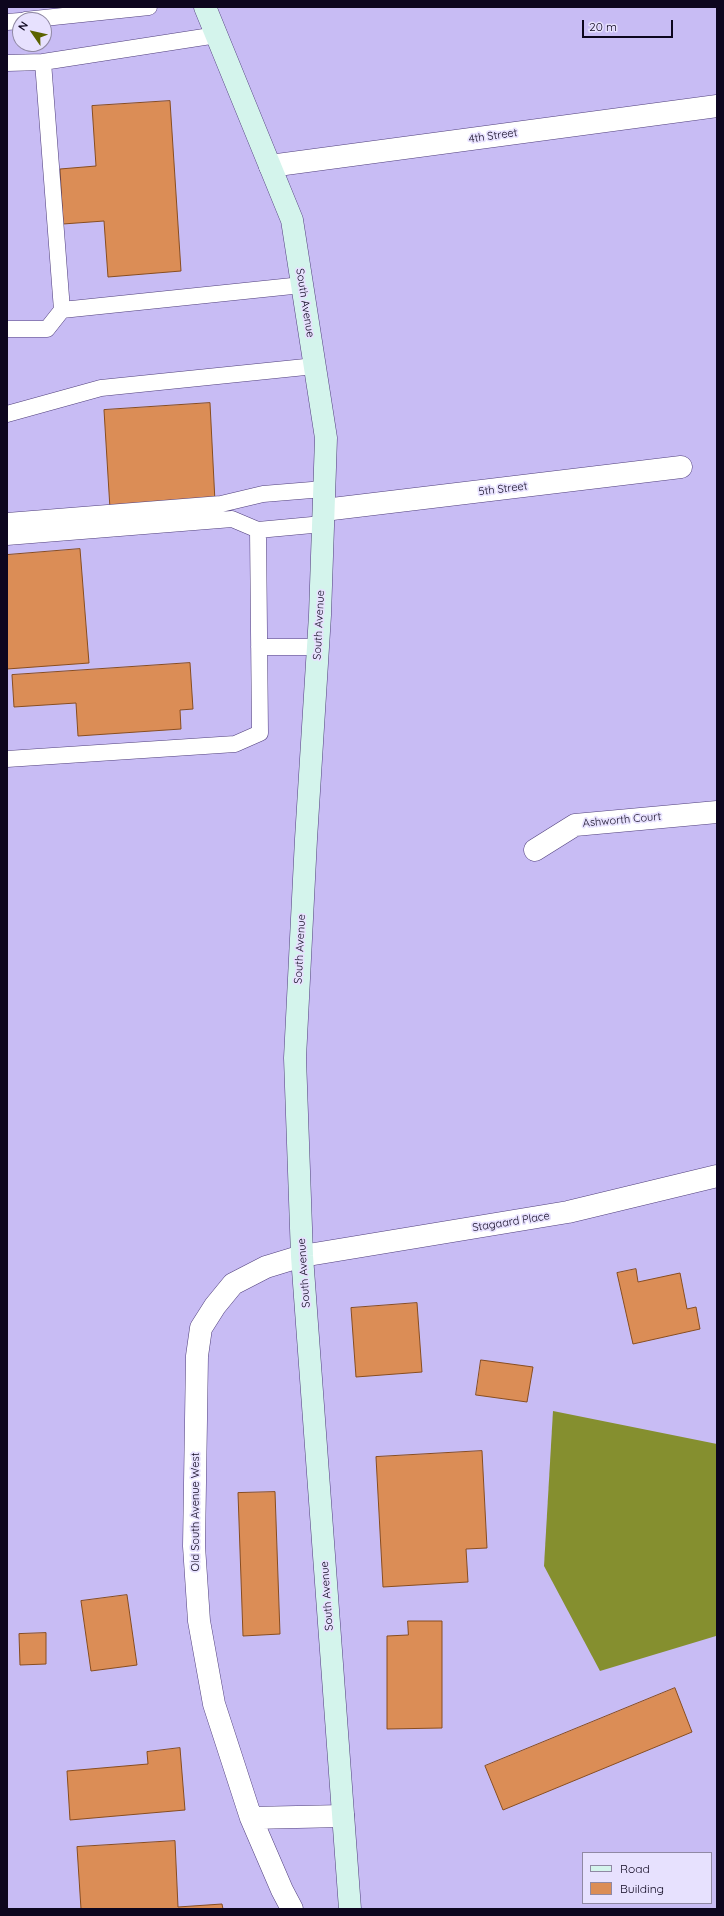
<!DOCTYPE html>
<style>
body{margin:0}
#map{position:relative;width:724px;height:1916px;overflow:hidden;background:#c8bcf4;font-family:Quicksand,sans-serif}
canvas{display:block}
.frame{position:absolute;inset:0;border:8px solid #0d061e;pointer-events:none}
.legend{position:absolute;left:582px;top:1852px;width:130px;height:52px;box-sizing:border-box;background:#e7e1fe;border:1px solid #9089a4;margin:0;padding:5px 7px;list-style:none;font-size:12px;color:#0d061e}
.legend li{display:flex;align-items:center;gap:8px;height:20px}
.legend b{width:20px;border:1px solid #9089a4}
.north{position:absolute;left:12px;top:12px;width:40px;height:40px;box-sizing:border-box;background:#e7e1fe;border:1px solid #9089a4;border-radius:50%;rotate:304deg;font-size:11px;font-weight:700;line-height:16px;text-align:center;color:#0d061e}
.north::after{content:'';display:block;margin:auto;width:14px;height:18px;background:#5b6300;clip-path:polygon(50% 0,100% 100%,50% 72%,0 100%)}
.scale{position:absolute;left:582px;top:20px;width:91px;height:18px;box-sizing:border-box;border:2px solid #0d061e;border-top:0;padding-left:5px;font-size:12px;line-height:14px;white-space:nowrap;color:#0d061e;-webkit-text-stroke:3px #e7e1fe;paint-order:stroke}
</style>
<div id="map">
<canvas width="724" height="1916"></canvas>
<div class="frame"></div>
<ul class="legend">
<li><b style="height:5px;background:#d4f4ec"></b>Road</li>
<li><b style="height:11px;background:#db8d56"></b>Building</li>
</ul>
<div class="north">N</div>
<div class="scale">20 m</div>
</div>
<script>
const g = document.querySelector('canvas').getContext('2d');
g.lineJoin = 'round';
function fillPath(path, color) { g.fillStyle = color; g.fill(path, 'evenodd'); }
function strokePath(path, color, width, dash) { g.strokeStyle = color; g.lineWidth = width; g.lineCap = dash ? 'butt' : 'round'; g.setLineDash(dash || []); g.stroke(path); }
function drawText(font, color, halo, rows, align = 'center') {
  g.font = font + ' Quicksand,sans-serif'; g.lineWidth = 3.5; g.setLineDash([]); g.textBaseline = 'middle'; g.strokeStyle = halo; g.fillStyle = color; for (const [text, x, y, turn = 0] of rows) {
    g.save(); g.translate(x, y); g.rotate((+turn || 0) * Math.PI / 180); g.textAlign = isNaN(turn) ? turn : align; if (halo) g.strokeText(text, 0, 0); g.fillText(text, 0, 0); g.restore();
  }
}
fillPath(new Path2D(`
 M553,1411L717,1444L716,1636L600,1671L544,1566Z`), '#858f2f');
const building = new Path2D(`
 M170,101L181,271L108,277L104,221L63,224L60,169L96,166L92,106Z
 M210,403L215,502L110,509L104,410Z
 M80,549L89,663L7,669V555Z
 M190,663L193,709L180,710L181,729L78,736L76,703L14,707L12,675Z
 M636,1269L638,1282L680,1273L687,1309L696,1307L700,1329L633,1344L617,1273Z
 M417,1303L422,1372L356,1377L351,1308Z
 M481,1360L533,1367L527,1402L476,1395Z
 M482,1451L487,1548L466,1549L468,1582L383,1587L376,1457Z
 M275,1492L280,1634L243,1636L238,1493Z
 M127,1595L137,1665L91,1671L81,1601Z
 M408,1621H442V1728L387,1729V1636L408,1635Z
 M46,1633V1664L20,1665L19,1634Z
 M675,1688L692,1732L503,1810L485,1766Z
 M180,1748L185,1810L70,1820L67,1771L148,1764L147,1752Z
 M175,1841L178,1907L222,1904L223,1909H81L77,1847Z`);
fillPath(building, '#db8d56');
strokePath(building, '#884d1f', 1);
const lane = new Path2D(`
 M25,20L149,7
 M7,22L20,21
 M217,35L43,62L62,310L302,285
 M7,63L43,62
 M7,329H47L62,310
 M7,414L101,388L315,366
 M7,521L221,504L263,494L324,489
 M7,537L232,519L258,530
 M259,647H318
 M7,759L235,744L260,733L258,530L323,524`);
const street = new Path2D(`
 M270,166L717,106
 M324,510L681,467
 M535,850L575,825L717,812
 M251,1818L343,1816
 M292,1909L282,1890L251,1818L214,1704L199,1621L194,1546L197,1356L201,1328L215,1306L233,1284L266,1267L302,1256L568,1212L717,1176`);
const secondary = new Path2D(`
 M205,7L292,220L326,438L320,615L306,839L295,1058L302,1256L350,1909`);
strokePath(lane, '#503f7c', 17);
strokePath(street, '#503f7c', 23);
strokePath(secondary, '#503f7c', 23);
strokePath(lane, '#fff', 16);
strokePath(street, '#fff', 22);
strokePath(secondary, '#d4f4ec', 22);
drawText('11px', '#0d061e', '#e7e1fe', [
 ["4th Street",493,136,-8],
 ["South Avenue",305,303,81],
 ["5th Street",503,489,-7],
 ["South Avenue",319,625,-87],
 ["Ashworth Court",622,820,-5],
 ["South Avenue",300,949,-87],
 ["Stagaard Place",511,1222,-9],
 ["South Avenue",304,1273,-94],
 ["Old South Avenue West",196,1512,-90],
 ["South Avenue",327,1596,-94]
]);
</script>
